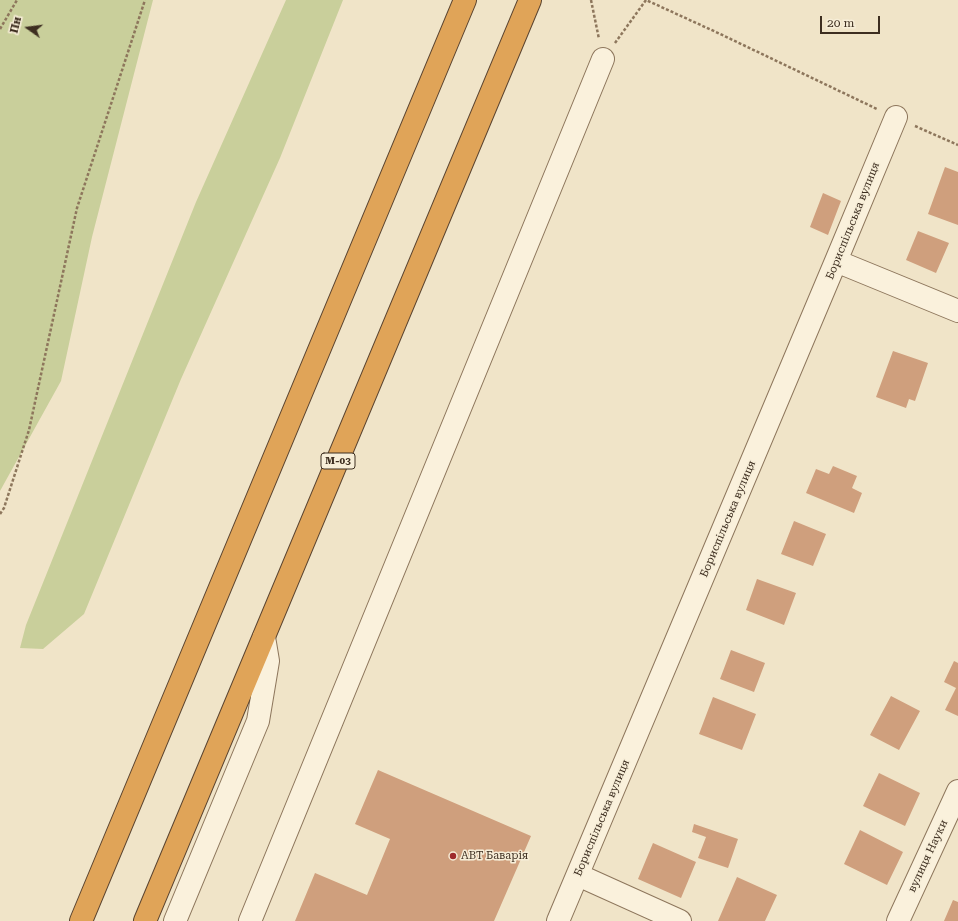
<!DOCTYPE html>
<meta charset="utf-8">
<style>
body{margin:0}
#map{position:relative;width:958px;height:921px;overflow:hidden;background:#f0e4c8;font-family:"Roboto Serif",serif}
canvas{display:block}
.north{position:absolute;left:8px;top:8px;width:40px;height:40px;-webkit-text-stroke:3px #f7eed8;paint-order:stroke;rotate:284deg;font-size:11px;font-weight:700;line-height:16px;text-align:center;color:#3d2e20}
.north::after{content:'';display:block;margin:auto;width:14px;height:18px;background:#3d2e20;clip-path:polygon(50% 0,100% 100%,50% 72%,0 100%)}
.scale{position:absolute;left:820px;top:16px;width:60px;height:18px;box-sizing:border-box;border:2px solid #3d2e20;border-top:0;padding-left:5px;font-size:12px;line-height:14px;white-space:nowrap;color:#3d2e20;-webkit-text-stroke:3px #f7eed8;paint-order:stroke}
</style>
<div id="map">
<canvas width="958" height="921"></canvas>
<div class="north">Пн</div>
<div class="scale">20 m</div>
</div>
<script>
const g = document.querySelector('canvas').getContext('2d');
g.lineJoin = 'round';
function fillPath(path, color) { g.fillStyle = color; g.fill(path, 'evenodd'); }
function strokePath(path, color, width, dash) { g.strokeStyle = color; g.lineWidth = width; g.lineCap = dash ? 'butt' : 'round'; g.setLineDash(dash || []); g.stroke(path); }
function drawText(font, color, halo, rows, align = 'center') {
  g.font = font + ' "Roboto Serif",serif'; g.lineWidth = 3; g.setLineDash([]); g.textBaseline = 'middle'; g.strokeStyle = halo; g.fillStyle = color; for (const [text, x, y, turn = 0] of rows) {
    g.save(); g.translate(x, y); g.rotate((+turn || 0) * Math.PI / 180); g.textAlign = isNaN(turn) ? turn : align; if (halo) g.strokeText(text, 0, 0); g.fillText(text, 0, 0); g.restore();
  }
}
fillPath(new Path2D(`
 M0,0H153L92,237L61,381L0,491Z
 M286,0H343L280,158L181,379L84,614L43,649L20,648L26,625L196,202Z`), '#c9cf9b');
fillPath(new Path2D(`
 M945,167L958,172V225L928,214Z
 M823,193L841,201L828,235L810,227Z
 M918,231L949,243L936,273L906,260Z
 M893,351L928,363L915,401L909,399L906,408L876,397Z
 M833,466L857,476L852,488L862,493L854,513L806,493L816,469L829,474Z
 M794,521L826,534L813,566L781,554Z
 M757,579L796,593L784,625L746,610Z
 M731,650L765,663L754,692L720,679Z
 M954,661L958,663V716L945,710L956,688L944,682Z
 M891,696L920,711L899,750L870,735Z
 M713,697L756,714L742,750L699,734Z
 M378,770L531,836L494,921H295L315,873L367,895L390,839L355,824Z
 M879,773L920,793L905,826L863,806Z
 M694,824L738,839L728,868L698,858L706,837L692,832Z
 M860,830L903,852L887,885L844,864Z
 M653,843L696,862L681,898L638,879Z
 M737,877L777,895L765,921H718Z
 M953,900L958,902V921H944Z`), '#cf9f7d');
const minor = new Path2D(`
 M836,261L958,311
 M578,875L680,921
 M175,921L258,721L268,661L264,637
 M250,921L603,59
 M558,921L836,261L896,117
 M898,921L958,791`);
const highway = new Path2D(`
 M81,921L465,0
 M145,921L530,0`);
strokePath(minor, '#8d765c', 24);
strokePath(highway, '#5b4430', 24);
strokePath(new Path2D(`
 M591,0L599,39
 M0,29L17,0
 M615,43L646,0L716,32L877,109
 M915,126L958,145
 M0,514L4,508L29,430L77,208L145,0`), '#8d765c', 2.5, [3, 2]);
strokePath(minor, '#faf1dc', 22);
strokePath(highway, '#e0a458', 22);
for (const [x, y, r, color] of [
 [453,856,4,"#9e2a2b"]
]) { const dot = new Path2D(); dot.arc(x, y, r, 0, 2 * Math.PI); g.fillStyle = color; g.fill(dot); strokePath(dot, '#f7eed8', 1.5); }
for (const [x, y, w] of [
 [338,461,34]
]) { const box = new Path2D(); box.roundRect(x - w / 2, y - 8, w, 16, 3); g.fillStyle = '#f7eed8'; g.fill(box); strokePath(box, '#3d2e20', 1); }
drawText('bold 10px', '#3d2e20', null, [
 ["М-03",338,461]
]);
drawText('11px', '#3d2e20', '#f7eed8', [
 ["Бориспільська вулиця",853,221,-68],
 ["Бориспільська вулиця",728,519,-67],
 ["Бориспільська вулиця",602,818,-67],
 ["вулиця Науки",928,856,-65]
]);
drawText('11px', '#3d2e20', '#f7eed8', [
 ["АВТ Баварія",461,856]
], 'left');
</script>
